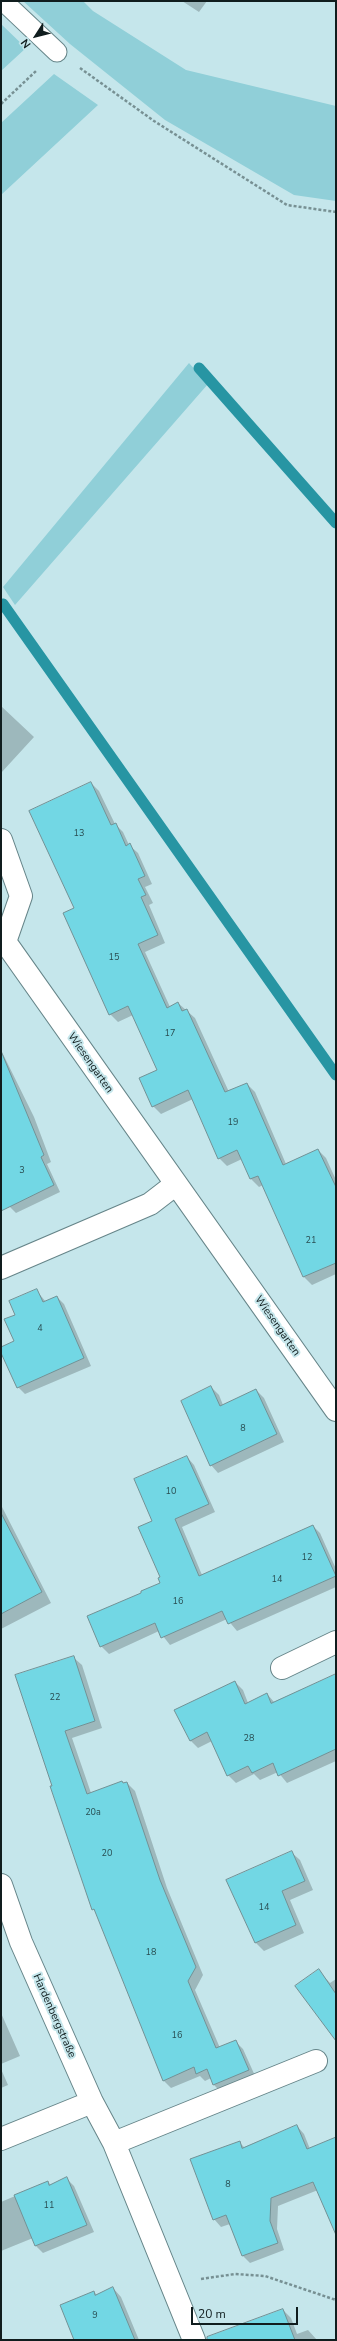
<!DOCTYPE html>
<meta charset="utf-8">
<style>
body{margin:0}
#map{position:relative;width:337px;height:2341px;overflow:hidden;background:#c5e6eb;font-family:"Nunito Sans",sans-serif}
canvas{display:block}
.frame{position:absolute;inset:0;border:2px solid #101d1e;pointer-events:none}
.north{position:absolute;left:16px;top:16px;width:40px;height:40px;-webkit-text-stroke:3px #c5e6eb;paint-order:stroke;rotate:234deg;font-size:11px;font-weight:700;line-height:16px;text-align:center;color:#101d1e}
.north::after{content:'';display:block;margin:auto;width:14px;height:18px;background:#101d1e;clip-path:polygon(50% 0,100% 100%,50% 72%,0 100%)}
.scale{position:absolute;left:191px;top:2307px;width:107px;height:18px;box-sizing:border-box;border:2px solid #101d1e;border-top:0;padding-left:5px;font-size:12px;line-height:14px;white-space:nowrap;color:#101d1e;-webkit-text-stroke:3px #c5e6eb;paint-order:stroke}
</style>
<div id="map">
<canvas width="337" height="2341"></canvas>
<div class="frame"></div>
<div class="north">N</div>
<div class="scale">20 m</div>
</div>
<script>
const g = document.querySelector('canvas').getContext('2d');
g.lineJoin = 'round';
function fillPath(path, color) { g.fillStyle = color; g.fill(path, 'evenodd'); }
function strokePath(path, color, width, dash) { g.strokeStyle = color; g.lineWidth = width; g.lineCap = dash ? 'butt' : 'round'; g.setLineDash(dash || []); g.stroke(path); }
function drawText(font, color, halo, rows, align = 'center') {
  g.font = font + ' "Nunito Sans",sans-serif'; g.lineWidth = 4; g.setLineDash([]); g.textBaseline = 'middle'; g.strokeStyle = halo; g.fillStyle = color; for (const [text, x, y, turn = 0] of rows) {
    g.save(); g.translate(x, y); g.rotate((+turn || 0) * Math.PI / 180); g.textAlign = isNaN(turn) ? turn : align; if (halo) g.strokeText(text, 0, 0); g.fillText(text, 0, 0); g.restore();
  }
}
fillPath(new Path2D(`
 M23,1H83L93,11L186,70L336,106V201L294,195L165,120L70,44Z
 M1,24L26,48L1,71Z
 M54,74L98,105L1,195V123Z
 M189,363L208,384L15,605L3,587Z`), '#90cfd8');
fillPath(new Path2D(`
 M182,1H207L199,12Z
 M1,706L34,737L1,773Z
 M91,783L99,791L115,824L123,832L129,845L138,853L152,884L145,887L153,903L149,905L165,943L145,952L170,1007L178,1003L195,1018L229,1092L247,1084L255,1092L286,1164L318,1150L326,1158L336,1180V1274L312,1285L304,1277L263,1185L259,1187L251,1179L242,1159L227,1166L219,1158L193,1099L161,1114L153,1106L158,1070L133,1015L118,1022L110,1014L76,908Z
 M1,1050L34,1117L51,1162L47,1164L60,1192L16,1213L9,1206L1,1192Z
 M36,1290L46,1302L57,1297L64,1304L91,1366L25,1394L18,1387L1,1348L15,1342L16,1315Z
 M211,1387L219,1395L223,1405L256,1390L264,1398L284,1442L218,1473L211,1465Z
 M187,1457L194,1465L215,1512L182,1527L202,1575L313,1526L320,1533L336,1569V1587L237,1631L227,1619L170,1645L159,1631L109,1654L101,1646L143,1593L161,1583L154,1521Z
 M1,1505L51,1603L1,1629Z
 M74,1658L82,1665L102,1728L72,1738L91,1793L127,1783L135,1791L167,1888L203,1975L195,1990L220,2048L236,2042L243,2049L256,2078L221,2092L214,2085L211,2078L205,2081L200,2076L171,2088L163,2080L97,1913L93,1909L17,1676Z
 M336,1675V1761L287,1783L278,1772L260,1780L254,1774L236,1783L228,1775L212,1741L198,1748L190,1740L235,1682L243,1690L248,1703L267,1694L275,1703Z
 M291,1852L300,1860L313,1890L290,1900L304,1933L264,1951L255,1942Z
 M319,1971L330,1983L336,1979V2041L297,1986Z
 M1,2013L20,2056L1,2064Z
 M1,2069L8,2085L1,2088Z
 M297,2126L304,2134L310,2149L336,2138V2224L318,2190L278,2206L277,2229L284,2250L250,2263L242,2255L230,2224L221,2227L214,2219L239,2142L245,2148Z
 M67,2179L74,2186L94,2232L43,2253L36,2246L33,2238L1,2251V2202L48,2182L51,2185Z
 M113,2288L121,2297L139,2340H75L94,2292L97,2295Z
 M283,2310L291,2318L297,2334L308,2330L317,2340H262Z`), '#0003');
strokePath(new Path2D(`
 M199,368L336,523
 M3,604L336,1075`), '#2795a3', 11);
const building = new Path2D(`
 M91,782L111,825L116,823L126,846L130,843L145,876L138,879L146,895L141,897L158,935L138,944L167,1008L178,1002L182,1011L187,1009L225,1092L247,1083L283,1165L318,1149L336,1187V1263L303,1277L258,1176L250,1179L237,1150L218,1159L188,1090L152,1107L139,1078L157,1070L128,1006L109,1015L63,913L74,908L29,811Z
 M1,1051L44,1155L41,1157L54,1185L1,1211Z
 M37,1289L43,1302L57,1296L84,1358L17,1388L1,1353V1347L14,1341L4,1319L15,1315L9,1301Z
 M211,1386L220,1406L256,1389L277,1434L210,1466L181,1401Z
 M187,1456L209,1504L175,1519L199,1576L313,1525L336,1576L228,1624L222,1611L161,1638L155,1623L100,1647L87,1616L141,1593V1591L160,1583L158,1578L160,1577L138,1527L152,1521L134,1479Z
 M1,1513L42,1592L1,1614Z
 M74,1656L95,1721L65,1731L87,1794L122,1781L123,1783L127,1782L160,1880L196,1967L188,1981L216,2048L236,2040L249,2070L213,2085L207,2069L196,2074L194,2067L163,2081L94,1909L92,1910L50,1786H52L15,1675Z
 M336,1674V1749L278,1776L273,1763L252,1773L248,1766L227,1776L207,1732L190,1741L174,1710L235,1681L245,1704L267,1693L271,1703Z
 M292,1851L305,1881L282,1891L296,1925L255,1943L226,1880Z
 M319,1969L336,1994V2041L295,1986Z
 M297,2125L307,2149L336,2137V2235L313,2182L271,2198L270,2221L278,2243L242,2256L226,2215L213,2220L190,2159L240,2141L242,2148Z
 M67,2177L87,2225L35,2246L14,2195L48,2181L49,2185Z
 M113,2287L135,2340H74L60,2305L94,2291L95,2295Z
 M283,2309L295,2340H207V2337Z`);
fillPath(building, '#72d7e4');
strokePath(building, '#729195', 1);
const service = new Path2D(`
 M3,1L57,52`);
const minor = new Path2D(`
 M1,840L21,896L5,942
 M1,936L336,1410
 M1,1268L150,1204L176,1184
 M282,1668L336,1642
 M1,1885L21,1942L92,2102L114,2143L194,2340
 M1,2139L92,2102
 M114,2143L316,2061`);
strokePath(service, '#668589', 21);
strokePath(minor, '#668589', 24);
strokePath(new Path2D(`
 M80,68L154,121L287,205L336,212
 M1,104L36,71
 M201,2279L235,2274L265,2276L336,2300`), '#779093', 2.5, [3, 2]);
strokePath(service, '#fff', 19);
strokePath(minor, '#fff', 22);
drawText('9px', '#284c50', null, [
 ["13",79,834],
 ["15",114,958],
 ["17",170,1034],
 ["19",233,1123],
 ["3",22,1171],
 ["21",311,1241],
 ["4",40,1329],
 ["8",243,1429],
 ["10",171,1492],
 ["12",307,1558],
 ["14",277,1580],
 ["16",178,1602],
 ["22",55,1698],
 ["28",249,1739],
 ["20a",93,1813],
 ["20",107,1854],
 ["14",264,1908],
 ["18",151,1953],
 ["16",177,2036],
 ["8",228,2185],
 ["11",49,2206],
 ["9",95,2316]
]);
drawText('11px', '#101d1e', '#c5e6eb', [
 ["Wiesengarten",90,1063,55],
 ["Wiesengarten",277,1326,55],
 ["Hardenbergstraße",54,2016,66]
]);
</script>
